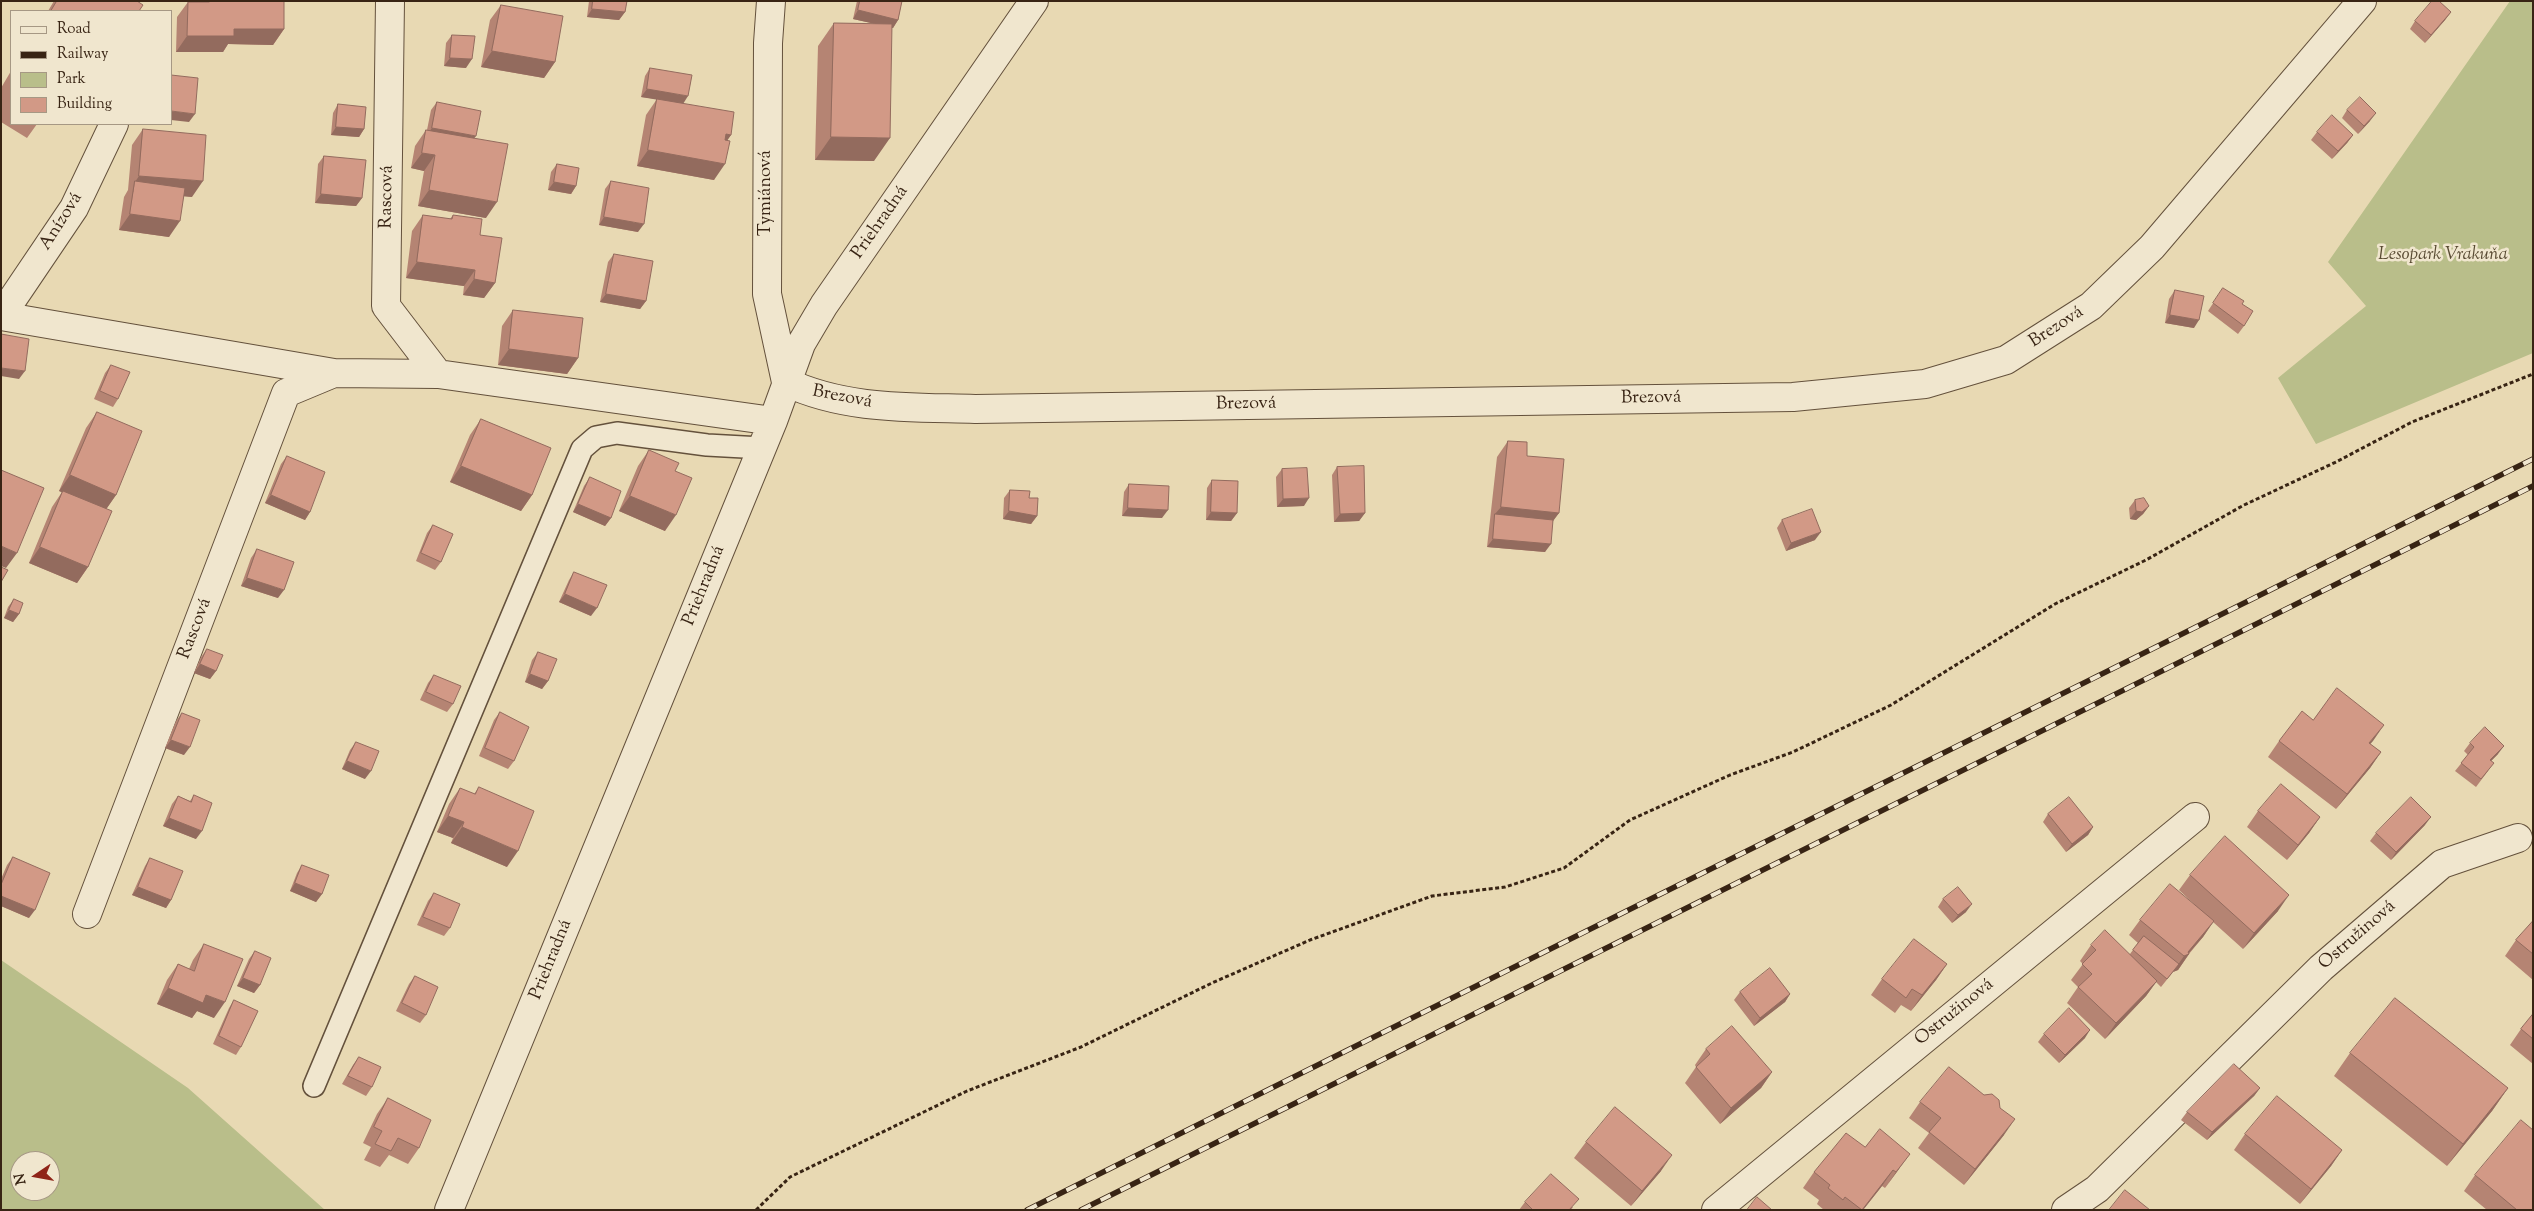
<!DOCTYPE html>
<meta charset="utf-8">
<style>
body{margin:0}
#map{position:relative;width:2534px;height:1211px;overflow:hidden;background:#e8d9b3;font-family:"Sorts Mill Goudy",serif}
canvas{display:block}
.frame{position:absolute;inset:0;border:2px solid #382414;pointer-events:none}
.legend{position:absolute;left:10px;top:10px;width:162px;height:115px;box-sizing:border-box;background:#f0e6ce;border:1px solid #a69884;margin:0;padding:6px 9px;list-style:none;font-size:15px;color:#382414}
.legend li{display:flex;align-items:center;gap:10px;height:25px}
.legend b{width:25px;border:1px solid #a69884}
.north{position:absolute;left:10px;top:1151px;width:50px;height:50px;box-sizing:border-box;background:#f0e6ce;border:1px solid #a69884;border-radius:50%;rotate:258deg;font-size:14px;font-weight:700;line-height:20px;text-align:center;color:#382414}
.north::after{content:'';display:block;margin:auto;width:18px;height:22px;background:#8f2418;clip-path:polygon(50% 0,100% 100%,50% 72%,0 100%)}
</style>
<div id="map">
<canvas width="2534" height="1211"></canvas>
<div class="frame"></div>
<ul class="legend">
<li><b style="height:6px;background:#f0e6ce"></b>Road</li>
<li><b style="height:6px;background:#382414"></b>Railway</li>
<li><b style="height:14px;background:#b9be8a"></b>Park</li>
<li><b style="height:14px;background:#d29986"></b>Building</li>
</ul>
<div class="north">N</div>
</div>
<script>
const g = document.querySelector('canvas').getContext('2d');
g.lineJoin = 'round';
function fillPath(path, color) { g.fillStyle = color; g.fill(path, 'evenodd'); }
function strokePath(path, color, width, dash) { g.strokeStyle = color; g.lineWidth = width; g.lineCap = dash ? 'butt' : 'round'; g.setLineDash(dash || []); g.stroke(path); }
function drawText(font, color, halo, rows, align = 'center') {
  g.font = font + ' "Sorts Mill Goudy",serif'; g.lineWidth = 5; g.setLineDash([]); g.textBaseline = 'middle'; g.strokeStyle = halo; g.fillStyle = color; for (const [text, x, y, turn = 0] of rows) {
    g.save(); g.translate(x, y); g.rotate((+turn || 0) * Math.PI / 180); g.textAlign = isNaN(turn) ? turn : align; if (halo) g.strokeText(text, 0, 0); g.fillText(text, 0, 0); g.restore();
  }
}
fillPath(new Path2D(`
 M2510,1H2533V353L2316,444L2278,378L2366,306L2328,262Z
 M1,960L188,1088L325,1210H1ZM20,1161H50V1191H20Z`), '#b9be8a');
const lane = new Path2D(`
 M314,1086L582,449L596,437L617,433L707,445L762,448`);
const street = new Path2D(`
 M390,1L386,306L438,374
 M771,1L768,43L767,294L786,382
 M1,316L334,373L438,374L773,421
 M1,316L74,208L114,124
 M786,382C845,410 911,407 975,409L1793,397L1925,384L2006,360L2091,306L2152,247L2362,1
 M87,914L286,393L334,373
 M449,1210L773,421L801,344L824,305L1034,1
 M1716,1210L2195,817
 M2066,1210L2097,1189L2321,968L2442,864L2518,838`);
strokePath(lane, '#64513c', 24);
strokePath(street, '#64513c', 30);
strokePath(new Path2D(`
 M756,1210L790,1177L967,1091L1081,1047L1212,983L1310,940L1432,896L1505,887L1564,868L1630,820L1730,775L1793,752L1891,705L2055,604L2146,560L2244,505L2336,462L2412,422L2533,374`), '#382414', 3, [4, 2.5]);
strokePath(lane, '#f0e6ce', 21);
strokePath(street, '#f0e6ce', 28);
const rail = new Path2D(`
 M1027,1210L2533,459
 M1081,1210L2533,486`);
strokePath(rail, '#382414', 5.5);
strokePath(rail, '#f0e6ce', 4, [11]);
fillPath(new Path2D(`
 M54,1H137L139,11H48Z
 M206,1H284V29L273,45L228,44L223,52H176L177,17L188,2H206Z
 M589,1H627L625,12L619,20L587,17Z
 M857,1H902L898,20L893,28H892L874,161L815,160L818,46L834,23L876,24L853,19Z
 M501,5L555,62L544,78L481,67L490,20Z
 M2451,12L2445,20L2425,43L2410,29L2415,21Z
 M452,35L466,68L444,66L446,43Z
 M650,68L683,103L731,135L727,140L714,180L637,166L646,115L657,99L641,97L645,76Z
 M11,71V124H37L27,138L1,122V88Z
 M437,102L474,139L486,218L418,206L424,171L411,168L415,146L426,130H427L431,110Z
 M338,104L364,129L359,137L331,135L333,113Z
 M2347,110L2370,121L2358,134L2342,118Z
 M143,129L192,197L184,196L169,237L119,230L124,197L128,190L132,145Z
 M2317,132L2353,135L2347,143L2332,159L2311,140Z
 M324,156L362,198L356,206L315,203L318,164Z
 M557,164L576,186L571,194L548,190L551,172Z
 M611,181L638,232L599,225L605,189Z
 M423,215L450,219L453,215L480,235L495,283L484,298L463,295L464,286L406,278L412,231Z
 M614,254L646,301L640,309L600,302L608,262Z
 M2223,288L2242,304L2244,326L2238,334L2208,311Z
 M2175,290L2194,328L2165,323L2169,299Z
 M513,310L578,358L567,374L498,365L502,326Z
 M111,365L118,399L113,407L94,399L105,373Z
 M97,412L116,495L106,509L88,567L77,583L29,563L52,507L62,492L59,491L86,428Z
 M481,419L532,495L521,511L450,482L470,435Z
 M1508,441L1527,456L1559,513L1553,520L1545,552L1487,547L1497,457Z
 M649,450L675,471L665,531L619,511L638,466Z
 M287,456L310,512L305,520L265,503L281,464Z
 M1337,467L1365,513L1359,521L1334,522L1332,475Z
 M1282,469L1304,506L1277,507L1276,477Z
 M590,477L611,518L605,526L573,512L584,486Z
 M1212,480L1237,513L1231,521L1206,520L1207,488Z
 M1129,484L1162,518L1122,516L1124,492Z
 M1010,490L1029,498L1037,516L1031,524L1003,519L1004,498Z
 M2135,500L2149,506L2143,514L2136,520L2130,519L2129,508Z
 M1782,520L1815,540L1786,551L1777,528Z
 M433,525L441,562L435,570L416,561L427,533Z
 M257,549L278,598L241,586L251,558Z
 M574,572L591,616L559,602L569,580Z
 M14,599L19,614L13,622L4,618L8,607Z
 M207,649L216,671L210,679L194,673L201,657Z
 M538,652L548,681L542,689L525,682L532,660Z
 M434,675L453,704L447,712L420,700L428,683Z
 M500,712L514,761L508,769L479,756L494,720Z
 M182,713L184,755L165,748L176,721Z
 M2313,720L2370,744L2381,752L2370,768L2336,809L2268,757L2279,741Z
 M356,742L365,779L342,769L350,750Z
 M2470,743L2498,754L2491,761L2488,771L2476,787L2455,771L2468,755L2464,751Z
 M479,787L507,867L451,843L453,838L437,832L449,804L460,788L474,794Z
 M194,795L196,839L163,826L172,804L178,796L190,801Z
 M2258,811L2320,817L2309,833L2287,860L2247,827Z
 M2048,814L2093,827L2088,835L2066,852L2043,822Z
 M2425,825L2391,860L2370,841L2376,833Z
 M13,857L29,918L1,906V879L7,865Z
 M150,858L171,900L166,908L132,895L145,866Z
 M302,865L322,894L316,902L290,891L297,873Z
 M2190,875L2278,911L2243,949L2213,922L2203,937L2189,954L2178,970L2173,972L2161,987L2156,982L2146,996L2105,1039L2067,1003L2078,987L2071,980L2083,964L2080,961L2091,945L2130,954L2138,943L2129,935L2140,920L2197,907L2179,890Z
 M434,893L450,928L444,936L417,925L428,901Z
 M1943,899L1966,912L1952,923L1938,907Z
 M2533,921V980L2505,956L2516,940Z
 M204,944L214,1018L197,1011L192,1018L157,1004L167,980L178,964L189,969L193,960Z
 M255,951L260,985L254,993L237,986L249,959Z
 M1947,964L1936,980L1911,1011L1901,1005L1895,1013L1871,995L1882,979Z
 M415,976L426,1015L420,1023L396,1011L409,984Z
 M1740,992L1790,994L1785,1002L1754,1026L1734,1000Z
 M234,1000L241,1047L236,1055L213,1044L229,1008Z
 M2533,1014V1064L2510,1045L2521,1029Z
 M2044,1034L2085,1038L2059,1063L2038,1042Z
 M1706,1049L1772,1072L1761,1088L1720,1124L1685,1083L1696,1067L1695,1065Z
 M2350,1053L2508,1088L2492,1111L2447,1166L2334,1076Z
 M359,1057L372,1087L366,1096L342,1084L353,1065Z
 M2260,1088L2254,1096L2207,1140L2181,1120L2187,1112Z
 M388,1098L419,1148L408,1164L389,1155L380,1167L364,1160L371,1147L363,1143L377,1114Z
 M1920,1102L2004,1135L1964,1185L1918,1148L1929,1133L1909,1118Z
 M2245,1134L2342,1150L2331,1166L2300,1204L2234,1150Z
 M1586,1142L1661,1171L1631,1206L1574,1158Z
 M1865,1147L1899,1169L1885,1188L1882,1186L1863,1210H1824L1817,1204L1819,1200L1803,1188L1814,1172Z
 M2475,1175L2533,1210H2487L2464,1191Z
 M1525,1202L1573,1207L1571,1210H1519Z`), '#b58473');
fillPath(new Path2D(`
 M592,9L625,12L619,20L587,17Z
 M858,10L898,20L893,28L853,19Z
 M2451,12L2445,20L2425,43L2431,35Z
 M234,29H284L273,45L228,44L223,52H176L187,36Z
 M492,51L555,62L544,78L481,67Z
 M450,58L472,59L466,68L444,66Z
 M647,89L688,96L683,104L641,97Z
 M171,111L195,114L189,122L171,120Z
 M2376,113L2370,121L2358,134L2364,126Z
 M336,127L364,129L359,137L331,135Z
 M432,128L476,136L470,144L426,136Z
 M726,134L731,135L720,151Z
 M2353,135L2347,143L2332,159L2338,151Z
 M831,137L890,138L874,161L815,160Z
 M648,150L725,164L714,180L637,166Z
 M422,153L435,155L424,171L411,168Z
 M139,176L203,181L192,197L133,192L135,182Z
 M554,182L576,186L571,194L548,190Z
 M429,190L497,202L486,218L418,206Z
 M321,194L362,198L356,206L315,203Z
 M130,214L180,221L169,237L119,230Z
 M604,217L644,224L638,232L599,225Z
 M417,262L475,270L464,286L406,278Z
 M474,279L495,283L484,298L463,295Z
 M606,294L646,301L640,309L600,302Z
 M2170,315L2199,320L2194,328L2165,323Z
 M509,349L578,358L567,374L498,365Z
 M1,368L25,371L19,379L1,376Z
 M461,466L532,495L521,511L450,482Z
 M70,475L116,495L105,511L59,491Z
 M271,495L310,512L305,520L265,503Z
 M630,496L676,515L665,531L619,511Z
 M1309,498L1304,506L1277,507L1283,499Z
 M578,504L611,518L605,526L573,512Z
 M2149,506L2143,514L2136,520L2130,519L2136,511Z
 M1501,507L1559,513L1548,528L1495,514Z
 M1128,508L1168,510L1162,518L1122,516Z
 M1009,511L1037,516L1031,524L1003,519Z
 M1211,512L1237,513L1231,521L1206,520Z
 M1365,513L1359,521L1334,522L1340,514Z
 M1821,532L1815,540L1786,551L1791,543Z
 M1493,539L1551,544L1545,552L1487,547Z
 M1,546L17,553L6,568L1,566Z
 M40,547L88,567L77,583L29,563Z
 M247,578L284,590L278,598L241,586Z
 M565,594L597,608L591,616L559,602Z
 M9,610L19,614L13,622L4,618Z
 M200,664L216,671L210,679L194,673Z
 M530,674L548,681L542,689L525,682Z
 M2384,725L2373,741L2358,758L2369,743Z
 M171,740L190,747L184,755L165,748Z
 M2504,746L2498,754L2484,768L2490,760Z
 M2381,752L2370,768L2336,809L2347,794Z
 M347,761L371,771L365,779L342,769Z
 M448,816L464,822L453,838L437,832Z
 M2320,817L2309,833L2287,860L2298,845Z
 M2431,817L2425,825L2391,860L2396,852Z
 M169,818L202,831L196,839L163,826Z
 M462,827L518,851L507,867L451,843Z
 M2093,827L2088,835L2066,852L2072,844Z
 M295,883L322,894L316,902L290,891Z
 M138,887L171,900L166,908L132,895Z
 M2289,895L2278,911L2243,949L2254,933Z
 M1,896L35,910L29,918L1,906Z
 M1972,904L1966,912L1952,923L1958,915Z
 M2214,921L2203,937L2188,954H2189L2178,970L2173,972L2184,956Z
 M1947,964L1936,980L1911,1011L1922,995Z
 M243,978L260,985L254,993L237,986Z
 M2157,981L2146,996L2105,1039L2116,1023Z
 M168,988L206,995L225,1002L214,1018L197,1011L192,1018L157,1004Z
 M1790,994L1785,1002L1754,1026L1760,1018Z
 M2090,1030L2085,1038L2059,1063L2065,1055Z
 M1772,1072L1761,1088L1720,1124L1731,1108Z
 M2260,1088L2254,1096L2207,1140L2212,1132Z
 M2508,1088L2492,1111L2447,1166L2463,1144Z
 M2015,1119L2004,1135L1964,1185L1975,1169Z
 M2342,1150L2331,1166L2300,1204L2311,1189Z
 M1910,1154L1899,1169L1885,1188L1896,1172Z
 M1672,1155L1661,1171L1631,1206L1642,1191Z
 M1893,1170L1882,1186L1863,1210H1862Z`), '#936b5e');
const building = new Path2D(`
 M57,1H137L143,5L139,11H51Z
 M210,1H284V29H234V36H187L188,2H209Z
 M593,1H627L625,12L592,9Z
 M860,1H902L898,20L858,10Z
 M2432,1H2439L2451,12L2431,35L2415,21Z
 M501,5L563,16L555,62L492,51Z
 M834,23L892,24L890,138L831,137Z
 M452,35L475,36L472,59L450,58Z
 M650,68L692,75L688,96L647,89Z
 M171,75L198,78L195,114L171,111Z
 M2360,97L2376,113L2364,126L2347,110Z
 M657,99L734,112L731,135L726,134L725,140L730,141L725,164L648,150Z
 M437,102L481,111L476,136L432,128Z
 M338,104L366,107L364,129L336,127Z
 M2332,115L2353,135L2338,151L2317,132Z
 M143,129L206,135L203,181L139,176Z
 M426,130L508,144L497,202L429,190L435,155L422,153Z
 M324,156L366,160L362,198L321,194Z
 M557,164L579,168L576,186L554,182Z
 M135,181L185,188L180,221L130,214Z
 M611,181L649,188L644,224L604,217Z
 M423,215L452,219L453,215L482,219L480,235L502,238L495,283L474,279L475,270L417,262Z
 M614,254L653,261L646,301L606,294Z
 M2223,288L2244,301L2242,304L2253,311L2244,326L2213,303Z
 M2175,290L2204,296L2199,320L2170,315Z
 M513,310L583,318L578,358L509,349Z
 M1,334L29,339L25,371L1,368Z
 M111,365L130,372L118,399L100,391Z
 M97,412L142,431L116,495L70,475Z
 M481,419L551,448L532,495L461,466Z
 M1508,441L1527,442V456L1564,459L1559,513L1501,507Z
 M649,450L679,463L675,471L692,478L676,515L630,496Z
 M287,456L325,472L310,512L271,495Z
 M1364,466L1365,513L1340,514L1337,467Z
 M1307,468L1309,498L1283,499L1282,469Z
 M1,470L44,488L17,553L1,546Z
 M590,477L621,491L611,518L578,504Z
 M1212,480L1238,481L1237,513L1211,512Z
 M1129,484L1169,486L1168,510L1128,508Z
 M1010,490L1030,491L1029,498H1038L1037,516L1009,511Z
 M63,491L112,511L88,567L40,547Z
 M2144,498L2149,506L2142,512L2136,511L2135,500Z
 M1812,509L1821,532L1791,543L1782,520Z
 M1495,514L1553,520L1551,544L1493,539Z
 M433,525L453,534L441,562L421,553Z
 M257,549L294,562L284,590L247,578Z
 M1,567L8,570L1,582Z
 M574,572L607,585L597,608L565,594Z
 M14,599L23,603L19,614L9,610Z
 M207,649L223,655L216,671L200,664Z
 M538,652L557,659L548,681L530,674Z
 M434,675L461,686L453,704L426,692Z
 M2337,688L2384,725L2369,743L2381,752L2347,794L2279,741L2302,711L2313,720Z
 M500,712L529,727L514,761L485,748Z
 M182,713L200,720L190,747L171,740Z
 M2485,727L2504,746L2490,760L2494,763L2481,779L2461,763L2474,747L2470,743Z
 M356,742L379,751L371,771L347,761Z
 M2281,784L2320,817L2298,845L2258,811Z
 M479,787L534,811L518,851L462,827L464,822L448,816L460,788L475,794Z
 M194,795L212,803L202,831L169,818L178,796L191,802Z
 M2069,797L2093,827L2072,844L2048,814Z
 M2411,797L2431,817L2396,852L2376,833Z
 M2225,836L2289,895L2254,933L2190,875Z
 M13,857L50,873L35,910L1,896V885Z
 M150,858L183,871L171,900L138,887Z
 M302,865L329,875L322,894L295,883Z
 M2170,884L2214,921L2188,952L2189,954L2184,956L2140,920Z
 M1958,887L1972,904L1958,915L1943,899Z
 M434,893L460,904L450,928L423,917Z
 M2533,921V954L2516,940Z
 M2105,930L2157,981L2116,1023L2078,987L2092,974L2082,964L2096,950L2091,945Z
 M2144,936L2179,964L2167,979L2133,950Z
 M1914,939L1947,964L1922,995L1912,989L1906,998L1882,979Z
 M204,944L243,959L225,1002L206,995L203,1003L168,988L178,964L194,971Z
 M255,951L271,958L260,985L243,978Z
 M1770,968L1790,994L1760,1018L1740,992Z
 M415,976L438,987L426,1015L402,1003Z
 M2395,998L2508,1088L2463,1144L2350,1053Z
 M234,1000L258,1011L241,1047L219,1036Z
 M2069,1008L2090,1030L2065,1055L2044,1034Z
 M2533,1014V1039L2521,1029Z
 M1732,1026L1772,1072L1731,1108L1696,1067L1710,1054L1706,1049Z
 M359,1057L381,1067L372,1087L348,1076Z
 M2234,1064L2260,1088L2212,1132L2187,1112Z
 M1949,1067L1984,1095L1992,1094L1999,1100L2000,1108L2015,1119L1975,1169L1929,1132L1941,1118L1920,1102Z
 M2277,1096L2342,1150L2311,1189L2245,1134Z
 M388,1098L431,1120L419,1148L398,1138L391,1151L375,1144L382,1131L374,1127Z
 M1615,1107L1672,1155L1642,1191L1586,1142Z
 M2521,1120L2533,1130V1210H2517L2475,1175Z
 M1880,1129L1910,1154L1896,1172L1893,1170L1862,1210L1845,1197L1843,1200L1828,1188L1830,1185L1814,1172L1846,1133L1865,1147Z
 M1551,1174L1579,1199L1569,1210H1533L1525,1202Z
 M2125,1190L2150,1210H2109Z
 M1757,1197L1772,1210H1747Z`);
fillPath(building, '#d29986');
strokePath(building, '#936b5e', 1);
drawText('18px', '#382414', '#f0e6ce', [
 ["Tymiánová",767,193,-90],
 ["Rascová",388,197,-89],
 ["Anízová",62,222,-58],
 ["Priehradná",881,223,-55],
 ["Brezová",2057,328,-33],
 ["Brezová",842,398,11],
 ["Brezová",1651,399,-1],
 ["Brezová",1246,405,-1],
 ["Priehradná",705,586,-68],
 ["Rascová",196,629,-69],
 ["Ostružinová",2358,936,-41],
 ["Priehradná",552,960,-68],
 ["Ostružinová",1955,1013,-39]
]);
drawText('italic 18px', '#584a32', '#f0e6ce', [
 ["Lesopark Vrakuňa",2443,256]
]);
</script>
